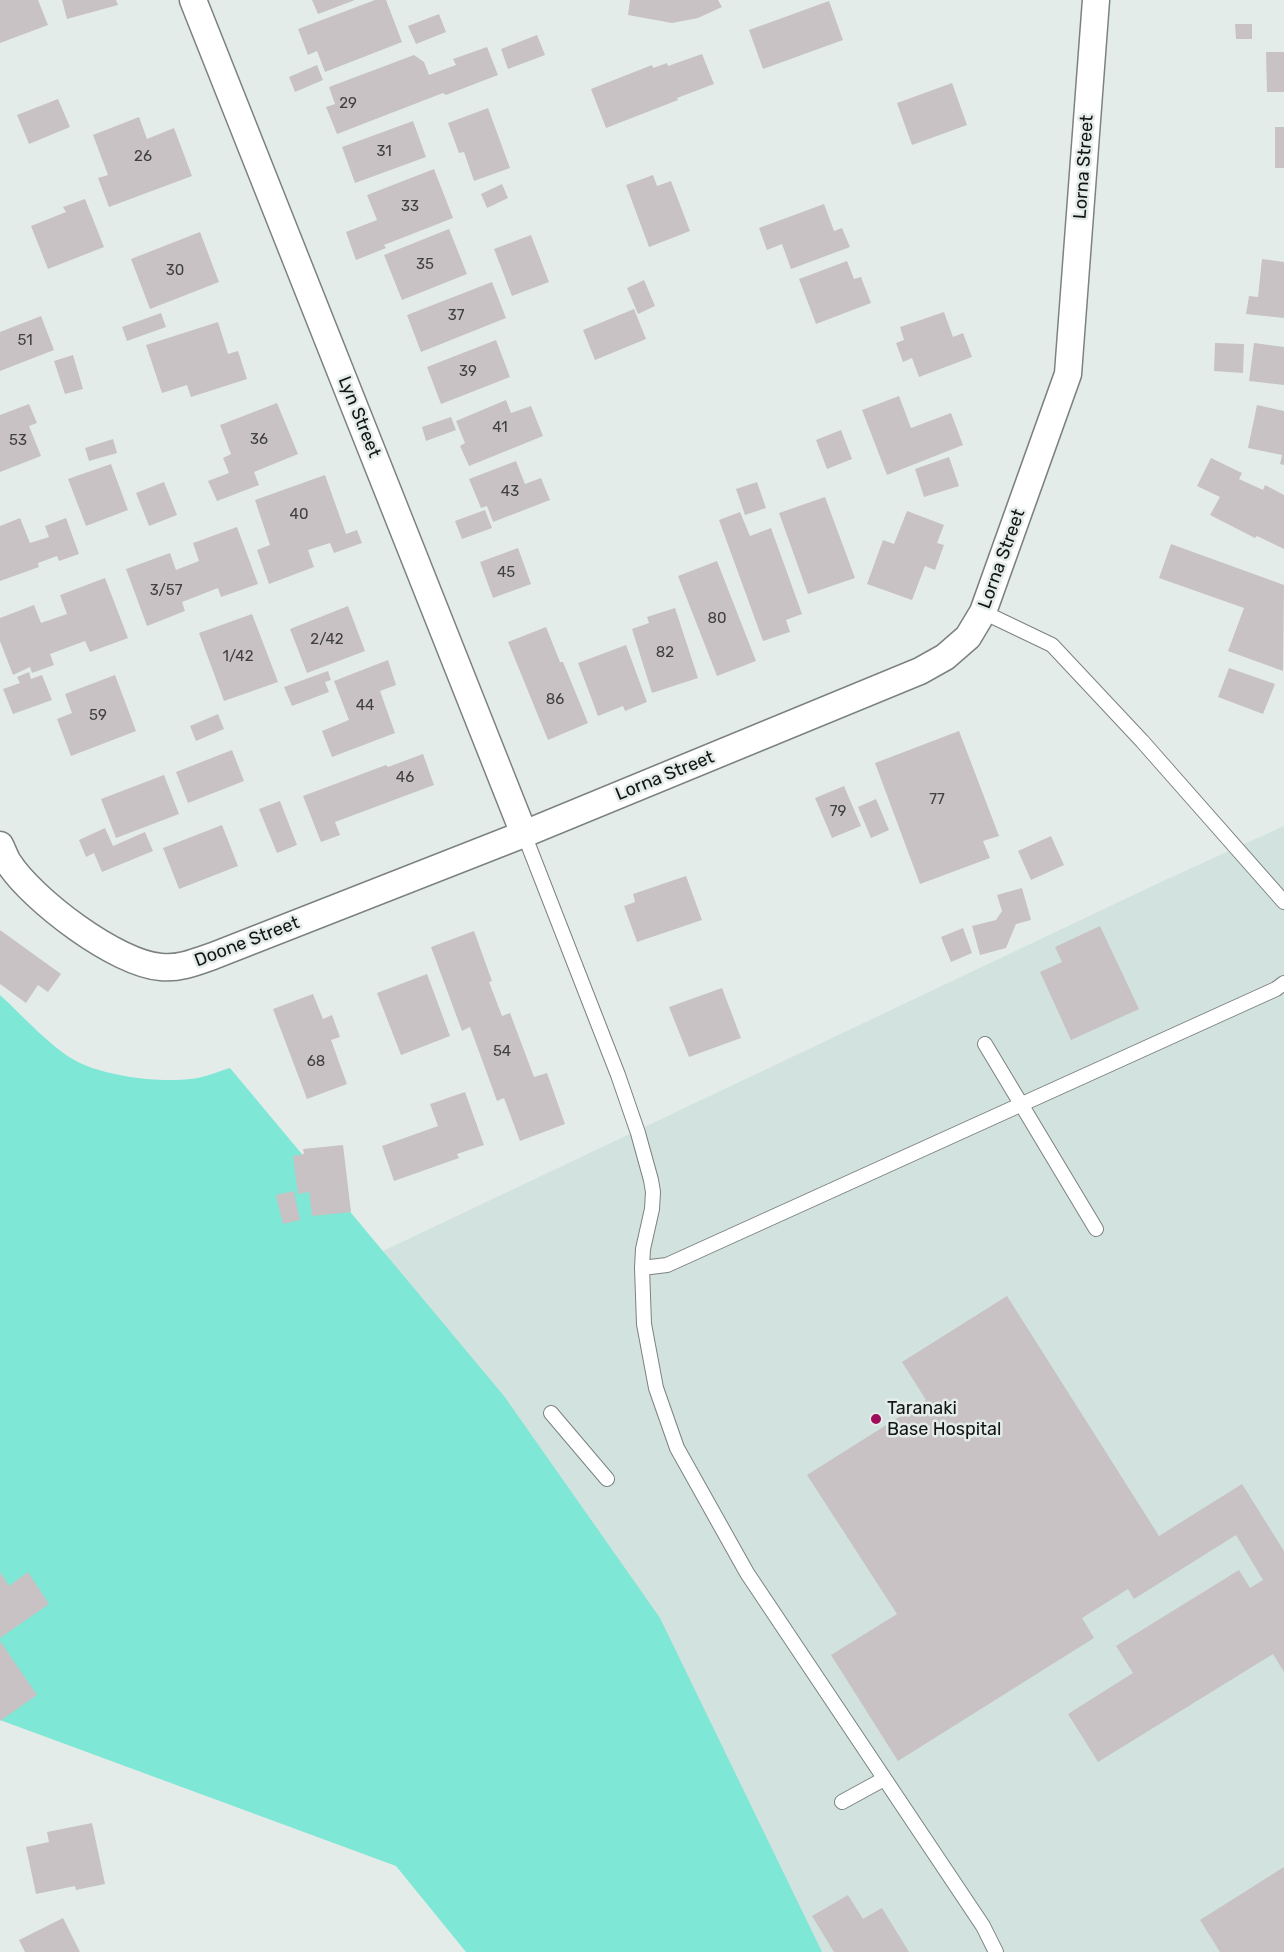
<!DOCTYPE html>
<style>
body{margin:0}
canvas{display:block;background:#e4ecea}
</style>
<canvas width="1284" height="1952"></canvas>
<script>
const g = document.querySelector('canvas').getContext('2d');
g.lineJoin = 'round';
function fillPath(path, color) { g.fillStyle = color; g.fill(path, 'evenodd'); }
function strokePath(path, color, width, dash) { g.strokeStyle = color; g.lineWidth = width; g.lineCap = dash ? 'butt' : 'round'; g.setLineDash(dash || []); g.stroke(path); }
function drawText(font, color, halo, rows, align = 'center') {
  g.font = font + ' Rubik,sans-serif'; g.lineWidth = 5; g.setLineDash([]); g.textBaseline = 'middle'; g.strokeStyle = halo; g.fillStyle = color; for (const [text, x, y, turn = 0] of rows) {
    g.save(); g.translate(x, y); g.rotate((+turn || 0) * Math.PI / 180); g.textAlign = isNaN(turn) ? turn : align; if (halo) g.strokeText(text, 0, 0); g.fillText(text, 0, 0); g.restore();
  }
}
fillPath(new Path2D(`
 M1284,826V1952H776L383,1251L1163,881Z`), '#d2e2df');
fillPath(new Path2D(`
 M0,995C22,1015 52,1049 78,1062C105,1076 160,1083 190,1079C203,1078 217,1072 230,1068L504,1396L660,1618L822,1952H466L396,1866L0,1720Z`), '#7ee7d5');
fillPath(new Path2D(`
 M0,0H38L48,25L0,43Z
 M62,0H116L118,5L67,19Z
 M312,0H355L318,14Z
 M375,0H386L402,42L325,72L317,51L308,55L298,29Z
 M630,0H718L722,7L698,18L672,23L628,15Z
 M829,1L843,40L763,69L749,30Z
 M439,14L446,32L416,44L408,26Z
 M1235,24H1252V39H1236Z
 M537,35L545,55L508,69L501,49Z
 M487,47L498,75L446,95L443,93L337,134L326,107L335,104L329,87L414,55L424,62L429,75L456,65L453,59Z
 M1266,52H1284V92H1267Z
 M702,54L714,84L677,98L678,100L606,128L591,89L652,65L653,68L667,63L668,66Z
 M317,65L323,80L295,92L289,77Z
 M952,83L967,125L912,145L897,103Z
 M58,99L70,127L29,144L17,115Z
 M488,108L510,168L474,181L464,152L459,153L448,123Z
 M139,117L147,139L174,128L192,176L109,207L98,178L108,175L93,135Z
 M413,121L426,157L355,183L342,147Z
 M1275,127H1284V168H1275Z
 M434,169L453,218L384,245L386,248L356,260L346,232L377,220L367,195Z
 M653,175L657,186L671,181L690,231L649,247L626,185Z
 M502,184L508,198L487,208L481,194Z
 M85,199L104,247L48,269L31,226L66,212L63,207Z
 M824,204L834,231L842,228L850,247L791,269L782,244L767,250L759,228Z
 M449,229L467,274L402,300L384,255Z
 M200,232L219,282L150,309L131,259Z
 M531,235L549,282L512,296L494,249Z
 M1262,259L1284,262V318L1246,314L1249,296L1258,297Z
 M847,261L854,279L861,277L871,303L816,324L799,279Z
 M644,280L655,306L638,314L627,288Z
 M492,282L506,318L421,352L407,315Z
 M634,309L646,339L595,360L583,330Z
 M944,312L953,337L963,333L972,357L919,377L912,358L903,362L896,343L904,340L900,327Z
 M161,313L166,327L127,341L122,327Z
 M41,316L54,350L0,371V332Z
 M218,322L228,354L238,351L247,379L191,397L187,385L162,393L146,345Z
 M496,340L510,377L441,404L427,367Z
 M1215,343L1244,344L1243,373L1214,371Z
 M1254,343L1284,347V385L1249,381Z
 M73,355L83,389L65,394L54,361Z
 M899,396L911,428L951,413L963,445L887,475L862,410Z
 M506,400L511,413L531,406L543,436L469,466L460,446L465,443L456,421Z
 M277,403L298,454L254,472L259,485L217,501L208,481L229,473L223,458L231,454L220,425Z
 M29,404L37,423L29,426L41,456L0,472V415Z
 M1257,405L1284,411V465L1280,464L1282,455L1248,448Z
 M451,417L456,430L426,441L422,427Z
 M841,430L852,459L827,469L816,440Z
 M113,439L117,453L89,461L85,448Z
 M949,457L959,486L924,497L915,469Z
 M1211,458L1242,473L1239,479L1263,490L1265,485L1284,495V549L1257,536L1255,538L1210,515L1220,497L1197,486Z
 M516,461L525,484L541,478L550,500L493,522L487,506L481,508L469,479Z
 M111,464L128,510L86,526L68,479Z
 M325,475L346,534L357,530L362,543L334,553L330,543L308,550L314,567L269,584L257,550L270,545L255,500Z
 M164,482L177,515L149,526L136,493Z
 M757,482L766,508L745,515L736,489Z
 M825,497L855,578L808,594L779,513Z
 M485,510L492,528L462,539L455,521Z
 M907,511L944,525L937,543L944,545L935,570L925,566L912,600L867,584L883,540L894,544Z
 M740,512L750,536L771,528L802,614L786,620L790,632L763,641L719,520Z
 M20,518L30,543L49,537L45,526L66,518L79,554L59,561L57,556L38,563L39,567L0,581V526Z
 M237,527L258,584L221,597L218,588L182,602L185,611L147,626L126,569L170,553L176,570L199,561L193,543Z
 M1171,544L1284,585L1283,671L1228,651L1244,608L1159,578Z
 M518,548L531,584L493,598L480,562Z
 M717,561L756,661L717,676L678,576Z
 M105,578L128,638L90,652L85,641L50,654L54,665L32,673L30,667L13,675L0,641V618L34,605L41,623L67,614L60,595Z
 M348,606L365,651L307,673L290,629Z
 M675,608L698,678L652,693L632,629L649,623L647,617Z
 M252,614L278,682L224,701L199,633Z
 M546,627L560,662H563L588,723L548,740L508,642Z
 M626,645L647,702L625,711L623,706L598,716L578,663Z
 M388,660L396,685L380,691L395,733L332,757L322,731L349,720L334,681Z
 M1229,668L1275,684L1263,714L1218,697Z
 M328,671L331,680L325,682L329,692L292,706L284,687Z
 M29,672L31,679L42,675L52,700L13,714L3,689L20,683L17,677Z
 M115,675L136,731L71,756L57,719L72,713L65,694Z
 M218,714L224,729L196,741L190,726Z
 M959,731L999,836L983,841L990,858L920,884L875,763Z
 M232,750L244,781L188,803L176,772Z
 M423,754L434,785L335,822L340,835L321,842L303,796L386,765L388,767Z
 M164,775L179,814L116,838L101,799Z
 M844,786L861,826L832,838L815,798Z
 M876,799L889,830L871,838L858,807Z
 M280,801L297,845L277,853L259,809Z
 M222,825L238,866L179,889L163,848Z
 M105,828L113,846L145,832L153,851L102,872L94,853L86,857L79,840Z
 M1051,836L1064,865L1031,880L1018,851Z
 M686,876L702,920L637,942L624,906L635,902L633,894Z
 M1022,888L1031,920L1016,924L1006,948L980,955L972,926L996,920L1002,911L997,895Z
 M1100,926L1139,1009L1071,1040L1040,972L1062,962L1055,947Z
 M963,928L972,953L951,962L941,937Z
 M0,930L61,974L48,992L38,985L26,1003L0,984Z
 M474,931L492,981L489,982L502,1016L510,1013L534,1077L547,1073L565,1124L520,1141L504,1098L497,1101L470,1027L462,1031L431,947Z
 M427,974L450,1036L401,1055L377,993Z
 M722,988L741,1038L689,1057L669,1007Z
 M313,994L323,1019L332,1015L340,1037L331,1040L347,1084L307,1099L273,1009Z
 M465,1092L484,1145L457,1154L459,1158L394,1181L382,1146L438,1126L430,1104Z
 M343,1145L351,1212L312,1216L309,1192L298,1194L293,1156L304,1154L303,1149Z
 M294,1191L300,1220L283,1224L276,1195Z
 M1007,1296L1159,1536L1242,1484L1284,1551V1672L1273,1654L1098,1762L1068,1714L1133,1673L1116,1646L1239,1570L1250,1588L1263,1580L1236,1535L1134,1599L1128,1589L1082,1618L1094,1638L898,1761L831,1655L897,1614L807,1475L926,1400L902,1362Z
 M0,1572L9,1586L28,1572L49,1604L0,1638Z
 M0,1641L37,1695L0,1721Z
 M92,1823L105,1884L76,1890L75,1886L36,1894L26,1847L49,1842L47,1832Z
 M1284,1867V1952H1220L1200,1920Z
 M848,1895L863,1919L882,1908L909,1952H834L812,1916Z
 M63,1918L80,1952H25L19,1940Z`), '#c8c2c4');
const service = new Path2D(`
 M983,612L1052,645L1142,741L1284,902
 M524,834L618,1075L638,1133L651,1180L653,1192L652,1209L643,1249L642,1268L644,1324L656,1388L677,1448L747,1573L983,1926L996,1952
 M985,1044L1096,1229
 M642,1268L667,1265L1276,989L1284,983
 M551,1413L607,1479
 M842,1802L884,1779`);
const minor = new Path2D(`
 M193,0L524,834
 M0,845C3,851 5,857 8,862C32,900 117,964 161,967C179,969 196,962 213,956L524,834L920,671L945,657L968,637L983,612L1068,374L1096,0`);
strokePath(service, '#7c8281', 16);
strokePath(minor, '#7c8281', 29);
strokePath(service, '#fff', 14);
strokePath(minor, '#fff', 26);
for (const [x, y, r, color] of [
 [876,1419,6,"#9d0d59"]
]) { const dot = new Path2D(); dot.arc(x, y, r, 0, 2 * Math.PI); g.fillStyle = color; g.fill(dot); strokePath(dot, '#e4ecea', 2); }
drawText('15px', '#404040', null, [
 ["29",348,104],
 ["31",384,152],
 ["26",143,157],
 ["33",410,207],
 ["35",425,265],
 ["30",175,271],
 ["37",456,316],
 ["51",25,341],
 ["39",468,372],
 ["41",500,428],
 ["36",259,440],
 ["53",18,441],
 ["43",510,492],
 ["40",299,515],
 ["45",506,573],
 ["3/57",166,591],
 ["80",717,619],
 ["2/42",327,640],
 ["82",665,653],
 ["1/42",238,657],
 ["86",555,700],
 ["44",365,706],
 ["59",98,716],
 ["46",405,778],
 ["77",937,800],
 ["79",838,812],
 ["54",502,1052],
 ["68",316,1062]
]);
drawText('18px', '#121514', '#e4ecea', [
 ["Lorna Street",1084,167,-86],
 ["Lyn Street",359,417,68],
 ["Lorna Street",1002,559,-70],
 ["Lorna Street",665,776,-22],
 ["Doone Street",247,942,-21]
]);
drawText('18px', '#121514', '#e4ecea', [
 ["Taranaki",887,1409],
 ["Base Hospital",887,1430]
], 'left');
</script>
